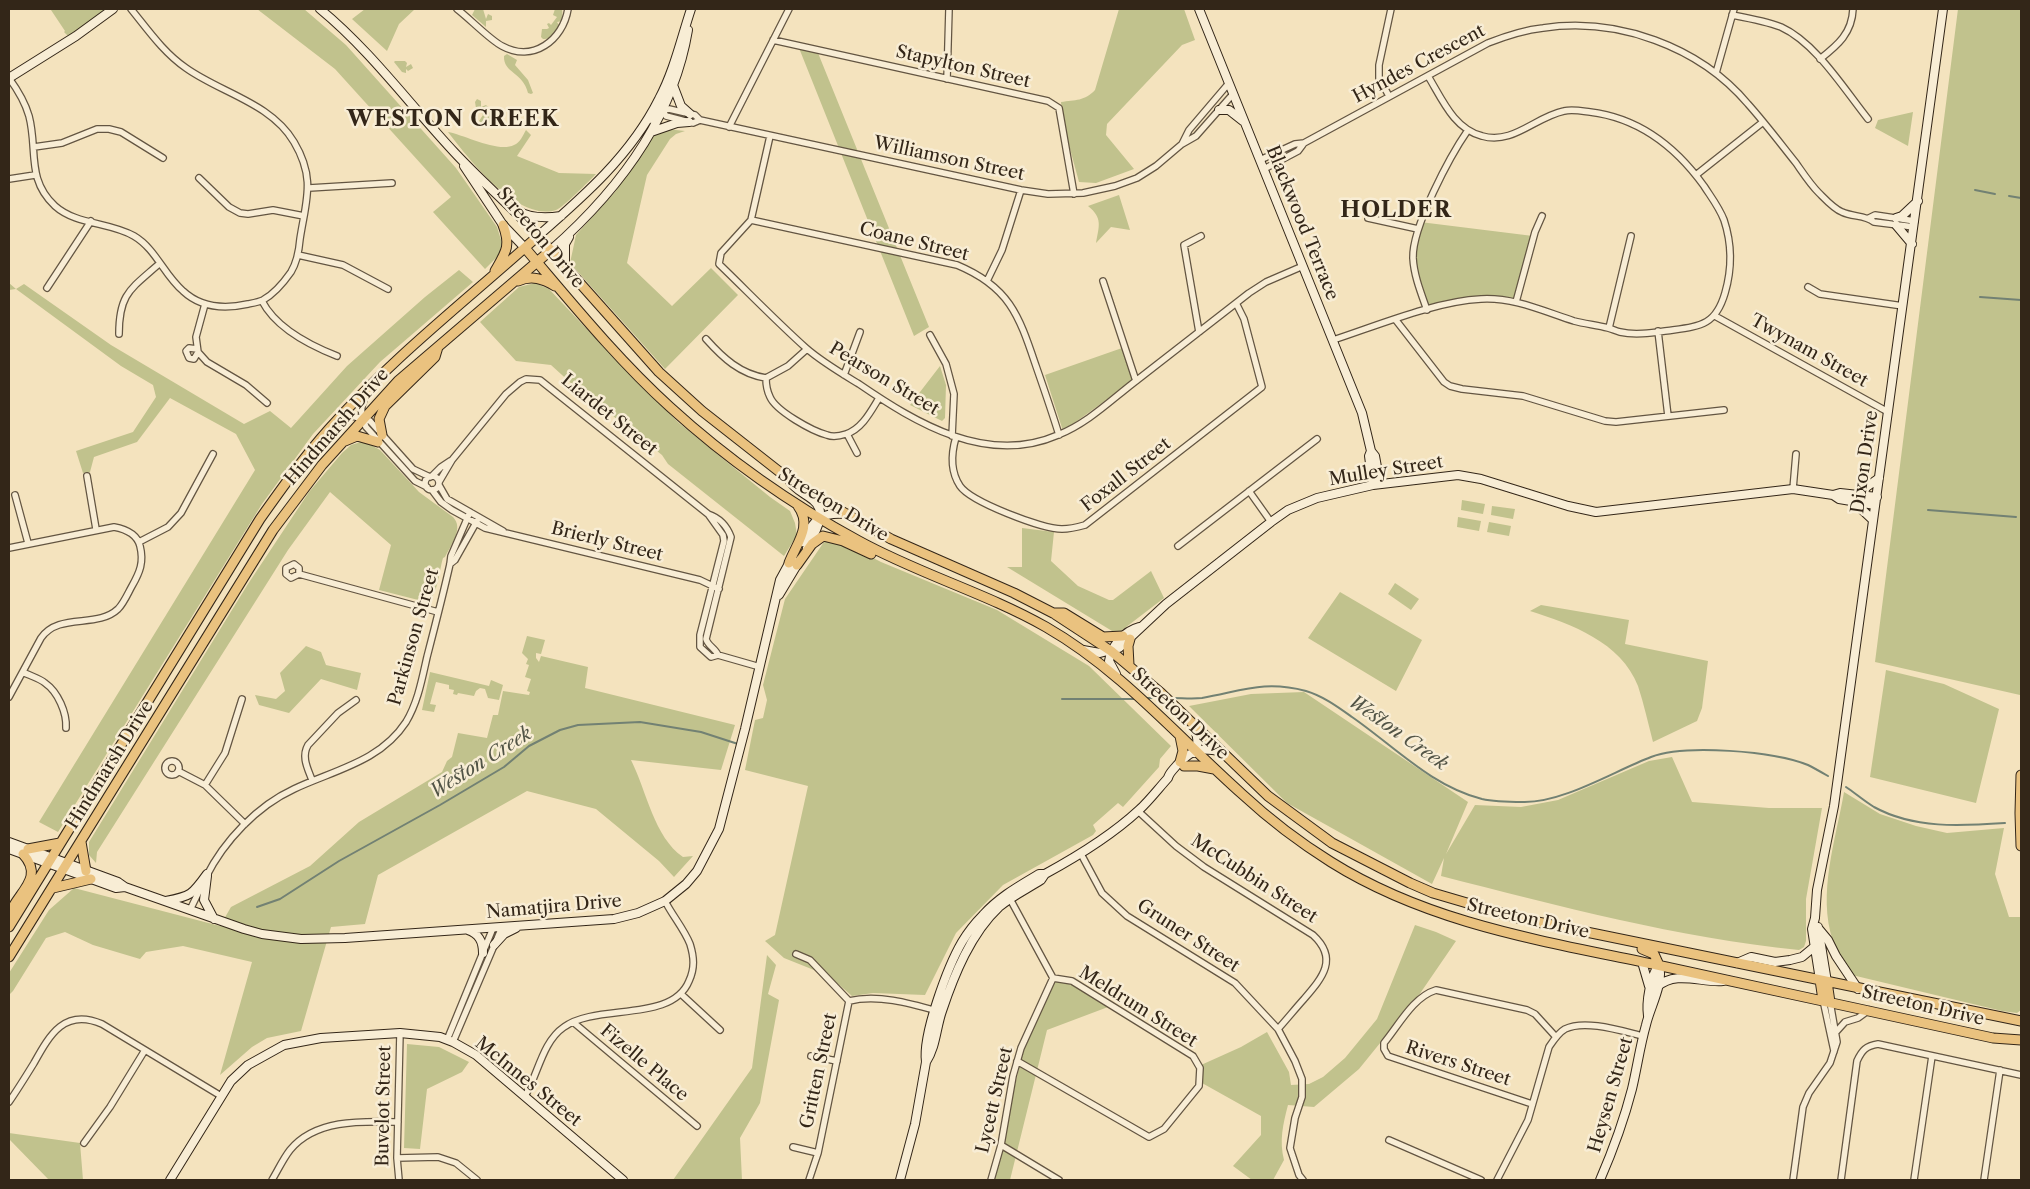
<!DOCTYPE html>
<style>
body{margin:0}
#map{position:relative;width:2030px;height:1189px;overflow:hidden;background:#f4e3be;font-family:"Libre Caslon Text",serif}
canvas{display:block}
.frame{position:absolute;inset:0;border:10px solid #332618;pointer-events:none}
</style>
<div id="map">
<canvas width="2030" height="1189"></canvas>
<div class="frame"></div>
</div>
<script>
const g = document.querySelector('canvas').getContext('2d');
g.lineJoin = 'round';
function fillPath(path, color) { g.fillStyle = color; g.fill(path, 'evenodd'); }
function strokePath(path, color, width, dash) { g.strokeStyle = color; g.lineWidth = width; g.lineCap = dash ? 'butt' : 'round'; g.setLineDash(dash || []); g.stroke(path); }
function drawText(font, color, halo, rows, align = 'center') {
  g.font = font + ' "Libre Caslon Text",serif'; g.lineWidth = 5; g.setLineDash([]); g.textBaseline = 'middle'; g.strokeStyle = halo; g.fillStyle = color; for (const [text, x, y, turn = 0] of rows) {
    g.save(); g.translate(x, y); g.rotate((+turn || 0) * Math.PI / 180); g.textAlign = isNaN(turn) ? turn : align; if (halo) g.strokeText(text, 0, 0); g.fillText(text, 0, 0); g.restore();
  }
}
fillPath(new Path2D(`
 M52,9H109L71,39L64,32L65,31L51,10Z
 M257,9H304L346,45L456,168L497,227L502,243L499,255L485,269L433,212L451,197L335,69Z
 M365,9H415L399,24L387,51L352,19Z
 M475,9H483L486,19L488,14L492,16V20L486,21V27L472,15Z
 M555,9H562L563,21L557,22L559,25C557,32 551,40 543,39L541,37L542,29H547L549,28L547,24L549,23L551,25L557,17L553,15Z
 M1119,9H1184L1195,40L1182,45L1107,124L1106,135L1134,169L1096,183L1079,182L1063,123L1061,102C1075,100 1085,101 1095,90Z
 M1958,9H2021L2020,695L1875,662Z
 M799,48L818,53L929,327L914,336Z
 M507,54L517,60L515,65L528,80L533,93L531,94L528,93C523,72 503,73 504,56Z
 M395,61H405L407,63L406,67L411,64L413,68L408,71L406,69V73L402,72L394,62Z
 M477,99L481,101V107L486,105C493,110 492,122 488,128L479,121L483,115L479,109H476V114L474,116L475,113L472,110L476,108L475,102Z
 M1913,112L1908,146L1875,128L1878,120Z
 M658,128L685,131L676,134L670,139L647,175L627,263L672,306L711,268L738,295L665,369L570,263L576,235L615,192Z
 M526,130L531,135L517,156L559,173L596,174C589,181 564,207 556,210C517,222 469,159 448,132C465,135 498,153 514,145C520,143 523,135 526,130Z
 M1119,195L1130,230L1111,227L1096,243C1099,226 1103,218 1088,206Z
 M1420,222L1533,236L1515,299H1474L1427,308L1411,259Z
 M459,270L473,282L380,362L313,434L262,504L58,832L39,822L255,470L236,434L170,398L137,442L94,457L90,472L83,473L76,451L133,432L156,397L153,385L121,366L16,289L9,290V283L16,289L24,284L111,345L244,424L270,411L291,428L347,366L425,297Z
 M535,283L549,289L633,378L679,423L770,497L790,511L795,523L797,535L784,556L668,464L662,455L608,412L594,404L551,365L516,361L480,322L519,287Z
 M1122,348L1134,380L1063,431L1045,375Z
 M940,366L946,385L945,418L942,421L910,405Z
 M364,441L380,450L419,492L453,517C464,528 451,545 445,557L443,558C439,570 438,598 426,602L379,590L391,545L330,492L288,550L97,852L96,863L89,855V842L248,584L309,492L342,453L351,445Z
 M1462,500L1485,504L1483,514L1461,510Z
 M1492,506L1515,509L1513,519L1491,515Z
 M1458,517L1481,521L1479,531L1457,527Z
 M1489,522L1511,526L1509,536L1487,532Z
 M1022,528L1054,532L1051,561L1078,586L1109,600H1113L1151,571L1164,598L1117,634L1007,567H1022Z
 M826,539L844,543L881,562L997,610L1089,666L1171,746L1160,759L1159,767L1123,807L1118,803L1093,825L1096,831L1093,835L1003,885L956,933L925,995L873,993L852,996L829,976L784,958L765,941L775,935L808,786L745,770L755,720L763,718L767,700L763,685L785,599Z
 M1395,583L1419,599L1411,610L1388,594Z
 M1340,592L1422,640L1396,691L1308,638Z
 M1541,605L1629,620L1625,644L1708,661L1702,708L1697,721L1653,742C1648,723 1644,704 1638,686C1621,642 1571,624 1530,611Z
 M527,636L545,640L541,654L536,653V658L539,662L541,656L588,667L585,688L735,725L721,770L631,760C647,792 654,837 683,857L693,856L674,877L659,861L596,809L527,791L378,875L365,924L331,927L301,1031L267,1038L252,1047L220,1075L252,962L183,946L146,952L140,959L93,945L65,932L46,938L13,991L9,995V973L49,910L74,888L220,926L231,907L310,866L359,822L442,772L447,761L452,757L458,733L487,738L493,715H498L503,691L529,695L530,692L527,691L531,679L525,677L529,665L526,664L528,659L522,653Z
 M306,646L321,652L326,665L361,673L357,690L321,679L289,713L259,705L255,695L276,699L285,691L280,673Z
 M1886,670L1944,684L1999,709L1976,803L1870,777Z
 M430,672L489,686L491,680L503,685L499,700L488,698L485,689L480,688L476,691L474,696L458,693L457,695L453,694L454,690L449,689V685L436,682L430,704L436,705L434,712L422,710Z
 M1304,692L1468,802L1446,854L1475,805L1521,807L1558,800L1649,761L1672,757L1692,802L1769,808H1822L1806,899V941L1804,947L1799,950C1678,938 1559,906 1441,876L1444,858L1432,884L1287,803L1189,706L1251,694Z
 M1844,792L1880,814L1916,826L1947,833L2004,828L1995,874L2009,917H2020L2021,922V1010L2017,1013L2002,1011L1852,975C1845,964 1837,953 1833,941C1817,894 1836,839 1844,792Z
 M1415,925L1436,932L1456,941L1419,995L1359,1069L1314,1107L1288,1105C1283,1124 1279,1141 1284,1160L1273,1180H1252L1233,1166L1261,1135V1116L1202,1083L1201,1065L1241,1047L1267,1032L1289,1072L1291,1085L1309,1084L1323,1077L1345,1058L1377,1019Z
 M767,955L776,965L768,994L779,1000L760,1103L740,1138L742,1180H673L752,1068Z
 M1054,980L1072,985L1108,1007L1047,1030L1010,1180H992L1023,1052Z
 M407,1044L439,1047L469,1062L462,1072L427,1089L420,1149L404,1148Z
 M9,1133L80,1143L83,1180H49L9,1139Z`), '#c1c28d');
strokePath(new Path2D(`
 M1975,190L1995,194
 M2009,196L2021,198
 M1980,297L2021,300
 M1928,510L2016,517
 M1147,698H1162
 M1172,698C1182,698 1192,699 1202,698C1242,691 1264,680 1306,691C1323,696 1338,707 1352,717C1394,746 1431,786 1482,799C1495,802 1510,802 1523,802C1563,803 1614,771 1651,757C1684,744 1775,751 1808,765C1814,768 1821,772 1828,776
 M1062,699H1135
 M1846,787C1855,793 1864,801 1874,807C1914,829 1961,826 2005,823
 M257,907L280,899L339,861L440,805L504,767L529,746L560,730L578,725L640,722L701,732L738,744`), '#728173', 2);
const street = new Path2D(`
 M457,9C469,18 490,40 502,46C533,63 563,40 568,9
 M1732,15C1748,18 1765,21 1781,27C1816,43 1844,89 1868,119
 M773,40L1048,101L1059,108L1074,194
 M1820,59C1838,45 1852,33 1853,9
 M1716,73L1734,9
 M9,78C17,89 25,102 29,116C38,150 26,179 55,206C76,225 110,222 134,236C156,249 164,275 183,291C201,308 225,309 248,304C253,303 259,302 263,300C274,294 284,282 291,272C297,262 299,251 300,239C306,200 316,179 294,142C271,103 221,93 186,68C164,53 148,30 131,9
 M947,79L949,9
 M1389,96L1379,78V65L1391,9
 M661,108L666,116L693,123L700,120
 M651,120L657,111L669,109L695,115L700,120L1021,190L1048,194L1083,193L1115,186L1137,178L1156,166L1182,144L1196,136L1233,94
 M729,127L789,9
 M770,136L751,220L721,253L719,264C748,292 776,321 806,348C822,362 841,373 859,384C916,423 987,466 1058,435C1086,424 1109,402 1132,384C1171,354 1210,323 1249,293L1266,282L1303,266
 M1182,144L1189,130L1229,83
 M34,147L62,143L97,129H109L121,132L163,158
 M1260,160L1295,144L1304,143L1488,43C1506,36 1524,30 1543,28C1617,17 1699,46 1748,104C1765,123 1780,143 1796,163C1803,173 1810,184 1819,193C1825,199 1834,209 1842,212C1853,217 1865,215 1874,222L1914,227
 M1264,169L1298,151L1304,143
 M1696,175L1763,122
 M199,178L229,207L240,213L248,214L273,210L304,216
 M9,179L35,175
 M309,188L392,183
 M1368,218L1418,229
 M1869,218L1875,215L1915,221
 M751,220L957,265C1010,287 1019,316 1036,366C1044,389 1052,412 1059,435
 M298,255L343,265L388,289
 M987,281L1002,250L1021,190
 M1103,281L1136,381
 M1808,287L1820,294L1903,306
 M47,288L91,221
 M262,301C276,328 309,345 337,356
 M1516,302L1535,232L1542,216
 M205,304L196,337L198,352L207,362L246,385L267,403
 M1427,310C1421,293 1414,276 1413,258C1412,227 1450,156 1468,130
 M1715,316L1888,412
 M1395,319L1444,382L1450,386L1462,389L1523,396L1605,421L1616,422L1724,410
 M1609,328L1631,236
 M1658,331L1668,416
 M1199,332L1184,245L1201,236
 M119,334C119,293 131,289 160,263
 M930,335L946,364L954,394L952,436
 M706,339C723,358 740,374 766,378L788,366L807,349
 M1333,340C1376,326 1436,301 1481,299C1513,297 1543,311 1574,321C1585,324 1597,325 1608,328C1612,329 1616,331 1620,332C1637,336 1657,332 1673,330C1702,326 1716,324 1725,293C1732,269 1732,244 1724,220C1719,207 1711,197 1704,186C1676,147 1639,118 1590,112C1582,111 1572,109 1564,111C1535,117 1513,145 1482,136C1454,129 1442,99 1428,76
 M197,349L189,348L186,351L189,358L194,359L198,352
 M844,375L860,332
 M766,378C766,384 767,391 770,397C776,411 812,431 827,435C832,437 840,436 846,434C862,429 871,411 879,398
 M371,390C360,403 359,412 366,427L415,481L427,487
 M337,424L352,416L370,421L413,469L430,477
 M847,434L857,453
 M956,437C951,454 950,471 960,486C971,502 1042,529 1062,529C1070,529 1078,527 1085,525L1262,387L1244,319L1236,303
 M87,476L96,529
 M432,476L441,467L450,461
 M425 483a7 7 0 1 1 14 0a7 7 0 1 1-14 0Z
 M439,482L452,460L506,394L520,382L526,379L540,380L708,514L723,535L724,541L700,635V647L711,657L718,655L760,667
 M439,485L447,499L503,531
 M1793,489L1796,454
 M432,490L441,502L452,510L485,528L700,580L719,589
 M1249,491L1271,522
 M15,495L28,543
 M708,514C720,518 727,526 731,537L706,639C708,646 715,648 718,655
 M139,542L168,527L181,513L213,454
 M1178,546L1317,439
 M9,548L114,527C125,529 137,534 140,546C144,562 140,572 132,586C128,593 124,603 118,609C97,629 59,612 41,638L9,697
 M450,564L455,560L477,521
 M299,574V568L294,564L286,568V574L291,578L299,574L438,612
 M23,672C30,676 39,678 45,683C58,692 67,713 66,728
 M165 768a7 7 0 1 1 14 0a7 7 0 1 1-14 0Z
 M178,771L205,785L245,824
 M312,780C308,769 301,757 308,745L338,713L356,700
 M205,785L225,753L242,699
 M1138,811L1176,846L1204,867L1313,935C1339,959 1322,978 1304,999C1295,1009 1287,1019 1278,1029
 M1081,854L1102,893L1127,916L1235,983L1278,1029L1295,1061L1302,1079V1097L1295,1118L1290,1148L1299,1175L1303,1180
 M206,877C224,841 257,806 294,789C334,770 380,762 406,722C418,702 422,679 427,657C435,626 443,595 450,564L451,556L470,512
 M190,910L202,885
 M796,954L810,960L849,1001
 M681,994L720,1030
 M1823,1000L1834,1051
 M573,1022L697,1126
 M1836,1032L1845,1022L1858,1018L1869,1010
 M447,1040L493,928
 M453,1042L502,927
 M811,1056L837,1061
 M1017,1061L1149,1137L1164,1129L1199,1086L1200,1068L1193,1056L1072,981L1053,978
 M525,1096C538,1075 542,1042 564,1027C597,1003 672,1023 689,981C695,968 694,957 690,944C684,929 672,915 665,901
 M9,1102C18,1089 26,1076 34,1063C50,1034 65,1008 102,1024L221,1096
 M1532,1104L1388,1056L1384,1049V1043C1399,1025 1413,997 1436,990L1527,1010L1535,1014L1556,1037
 M1389,1140L1481,1180
 M84,1143L110,1107L145,1050
 M1001,1145L1059,1180
 M793,1147L818,1153
 M397,1158L438,1157L456,1163L477,1180
 M272,1180C278,1170 283,1159 290,1150C315,1119 362,1121 398,1122
 M399,1180L397,1158L400,1033
 M809,1180L818,1153L849,1001C877,994 909,1003 937,1011
 M991,1180L1001,1145L1013,1076L1021,1048L1053,978L1009,897
 M1497,1180L1528,1120L1549,1047C1553,1041 1558,1033 1565,1029C1585,1019 1622,1031 1643,1036
 M1793,1180L1803,1107L1809,1093L1830,1063L1837,1042L1830,1002
 M1841,1180L1857,1061C1862,1050 1866,1046 1878,1044L2021,1075
 M1914,1180L1932,1056
 M1984,1180L2000,1070`);
const secondary = new Path2D(`
 M320,9C371,51 410,105 455,153C482,182 512,207 538,236C584,196 631,155 659,99C674,71 681,39 691,9
 M1199,9L1362,413L1371,451L1375,456L1380,484
 M9,78L76,36L113,9
 M673,85L681,106L690,114
 M1219,110H1229L1243,121
 M651,132L677,123L689,122
 M464,166L503,225L525,248
 M517,210C530,219 547,218 561,216
 M1896,218L1902,216L1918,201
 M1896,225L1912,244
 M551,250C617,192 673,120 688,30
 M565,267V244L569,237
 M1371,451L1369,456L1373,485
 M788,479C796,491 803,492 813,500C829,512 814,534 807,548
 M1857,494L1879,478
 M1833,495L1840,493L1877,497
 M1855,503L1873,520
 M802,542C815,519 820,512 846,514
 M779,595L800,560
 M1083,650L1100,653L1119,648L1166,604L1271,522L1288,510L1317,498L1373,485L1458,475L1481,479L1568,506L1596,512L1793,489L1833,495L1839,499L1875,505
 M1116,674L1109,661C1111,646 1124,631 1139,627
 M1193,724C1197,735 1200,743 1194,753
 M9,842L118,882L125,887L244,929L262,934L301,939L345,938L614,919L638,913L665,901L686,884L697,871L719,829L745,729L780,580L792,558
 M9,849L116,888L125,887
 M207,876L204,900L214,919
 M166,901C191,896 192,895 207,874
 M1818,927L1827,982
 M1818,928L1828,940L1836,956L1858,989
 M468,930C479,934 483,941 483,953
 M494,945L504,934L516,928
 M1642,962L1649,986
 M1737,963L1751,957L1775,962L1790,960L1802,957L1814,947
 M1820,980L1812,929L1815,918L1817,890L1834,806L1943,9
 M1657,987C1676,970 1701,983 1723,981
 M1648,1016C1646,1002 1650,977 1659,965
 M926,1062C936,1047 936,1028 942,1011C954,975 971,933 999,907C1012,896 1027,889 1041,880L1045,874
 M170,1180L231,1081L248,1065L284,1045L321,1038L400,1033L440,1037L453,1042L476,1055L623,1180
 M900,1180L915,1124L926,1062C922,1035 948,966 962,942C968,932 975,923 983,915C999,897 1019,886 1039,874H1045C1078,856 1111,836 1139,810C1149,801 1158,789 1168,778C1169,773 1173,770 1177,765C1194,748 1200,747 1223,752
 M1600,1180C1613,1150 1624,1120 1632,1089C1637,1068 1640,1046 1646,1025C1650,1007 1664,984 1659,965`);
const primary = new Path2D(`
 M525,248C571,302 617,359 670,407C727,459 791,504 859,541C919,574 986,593 1046,627C1121,670 1178,737 1242,794C1269,819 1299,842 1331,862C1430,924 1544,941 1657,965C1769,989 1881,1014 1993,1038L2021,1040
 M495,271C506,252 511,246 503,225
 M518,281C532,275 543,279 555,286
 M382,435L379,419L385,406L435,357L438,347
 M345,441L357,436L378,442
 M789,563C796,544 813,526 798,506
 M797,565L812,544L823,536L843,541L871,554
 M1053,613H1064L1103,637L1123,636
 M1129,665L1128,646L1130,639
 M1180,736L1183,751L1180,762
 M1184,766H1198L1214,769
 M2021,775L2020,813L2021,846
 M81,842L86,871
 M28,849L60,843
 M53,888L91,879
 M10,925C10,921 9,916 10,913C18,892 45,878 23,854
 M9,927L260,519C282,488 304,457 329,429C392,358 468,299 538,236L659,372L702,411L781,473L818,498L891,539L1014,593L1053,613L1111,651L1161,693L1268,796L1332,843L1410,883L1433,893L1518,918L2021,1021
 M1642,949L1654,954L1659,965
 M9,957L273,530L322,465L398,381L551,250
 M1820,980L1823,1000
 M1827,982L1830,1002`);
strokePath(street, '#635542', 8);
strokePath(secondary, '#332618', 10);
strokePath(primary, '#332618', 11);
strokePath(street, '#f8edd5', 5.5);
strokePath(secondary, '#f8edd5', 8);
strokePath(primary, '#eac27f', 9);
drawText('18px', '#332618', '#f8edd5', [
 ["Hyndes Crescent",1419,64,-28],
 ["Stapylton Street",963,67,13],
 ["Williamson Street",949,159,12],
 ["Blackwood Terrace",1302,223,68],
 ["Streeton Drive",540,238,50],
 ["Coane Street",914,242,14],
 ["Twynam Street",1809,351,29],
 ["Pearson Street",884,379,31],
 ["Liardet Street",609,415,39],
 ["Hindmarsh Drive",337,427,-49],
 ["Dixon Drive",1865,462,-82],
 ["Mulley Street",1386,471,-9],
 ["Foxall Street",1126,475,-38],
 ["Streeton Drive",833,505,31],
 ["Brierly Street",607,542,14],
 ["Parkinson Street",414,637,-74],
 ["Streeton Drive",1180,714,43],
 ["Hindmarsh Drive",110,765,-58],
 ["McCubbin Street",1254,879,33],
 ["Namatjira Drive",554,907,-5],
 ["Streeton Drive",1528,919,13],
 ["Gruner Street",1188,936,33],
 ["Streeton Drive",1923,1006,13],
 ["Meldrum Street",1138,1007,32],
 ["Fizelle Place",644,1063,40],
 ["Rivers Street",1458,1064,18],
 ["Gritten Street",819,1071,-78],
 ["McInnes Street",528,1082,39],
 ["Heysen Street",1611,1095,-74],
 ["Lycett Street",995,1100,-77],
 ["Buvelot Street",384,1106,-89]
]);
drawText('italic 19px', '#525446', '#f8edd5', [
 ["Weston Creek",1398,733,35],
 ["Weston Creek",481,763,-32]
]);
g.letterSpacing = '1px';
drawText('bold 22px', '#332618', '#f8edd5', [
 ["WESTON CREEK",453,120],
 ["HOLDER",1396,211]
]);
g.letterSpacing = '0px';
</script>
